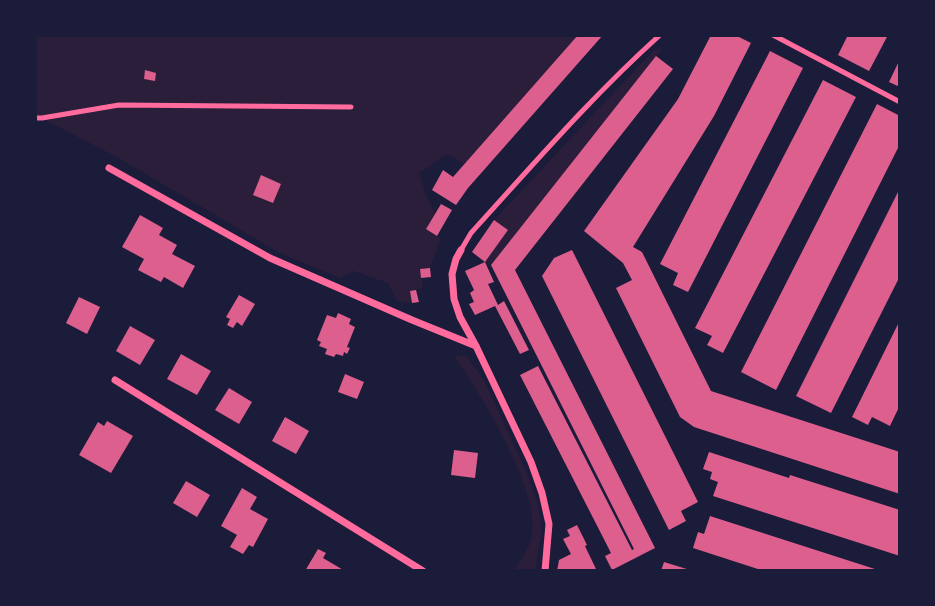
<!DOCTYPE html>
<style>
body{margin:0}
#map{position:relative;width:935px;height:606px;overflow:hidden;background:#1b1b3a;font-family:Signika,sans-serif}
canvas{display:block}
.frame{position:absolute;inset:0;border:37px solid #1b1b3a;pointer-events:none}
</style>
<div id="map">
<canvas width="935" height="606"></canvas>
<div class="frame"></div>
</div>
<script>
const g = document.querySelector('canvas').getContext('2d');
g.lineJoin = 'round';
function fillPath(path, color) { g.fillStyle = color; g.fill(path, 'evenodd'); }
function strokePath(path, color, width, dash) { g.strokeStyle = color; g.lineWidth = width; g.lineCap = dash ? 'butt' : 'round'; g.setLineDash(dash || []); g.stroke(path); }
fillPath(new Path2D(`
 M35,35H578L464,164L447,154L419,173L426,195L435,213L426,229L441,238L430,268L420,269L423,288L410,291L412,303L397,301L388,283L353,271L340,278L280,253L115,156L35,115Z
 M658,49H662L491,265L485,262L508,230L494,220L653,51Z
 M466,355L485,382L527,473L538,504L542,531L535,571H514C519,562 526,553 530,543C547,499 480,393 454,356Z`), '#2a1e3b');
fillPath(new Path2D(`
 M578,35H603L468,188L456,205L432,190L443,170L453,177Z
 M711,35H735L751,43L714,116L633,247L642,252L711,391L900,452V494L694,427L680,417L616,288L632,280L623,263L584,231L678,99Z
 M848,35H888L869,71L838,55Z
 M770,51L803,68L688,292L673,285L678,273L660,264Z
 M656,56L673,69L515,270L655,548L612,570L605,556L611,553L520,375L538,366L632,550L634,549L491,265Z
 M900,59V87L889,82Z
 M145,70L156,73L155,81L144,79Z
 M823,80L856,97L723,353L707,345L712,336L695,328Z
 M877,104L900,116V144L776,390L741,372Z
 M261,175L281,184L273,203L253,195Z
 M900,188V276L831,413L796,396Z
 M441,204L452,210L437,236L426,229Z
 M140,215L163,228L159,235L177,245L172,254L195,266L183,288L164,277L161,282L138,270L144,259L122,247Z
 M494,220L508,230L485,262L472,252Z
 M572,250L698,502L681,511L686,521L669,530L542,276L554,258Z
 M485,262L494,282L488,284L498,305L504,301L529,350L520,354L495,306L475,315L469,304L474,302L470,293L474,290L465,271Z
 M430,268L431,277L421,278L420,269Z
 M416,290L419,302L412,303L410,291Z
 M239,295L255,304L242,326L237,322L233,328L227,325L230,319L226,317Z
 M79,297L100,307L87,334L66,323Z
 M338,313L351,319L349,324L355,327L347,347L350,348L347,354L344,352L343,356L336,354L334,357L325,354L327,349L319,346L321,342L317,340L327,315L336,318Z
 M900,320V405L890,426L872,417L868,425L852,417Z
 M130,326L155,340L140,365L116,351Z
 M181,354L211,371L197,395L167,379Z
 M345,374L364,382L357,399L338,392Z
 M229,388L252,402L239,424L215,410Z
 M285,417L309,431L296,454L272,441Z
 M107,421L133,436L111,473L79,455L98,422L104,426Z
 M454,450L478,453L475,478L451,475Z
 M709,452L789,478L790,475L900,510V556L713,496L718,482L710,479L712,472L703,469Z
 M186,481L210,495L197,517L173,503Z
 M242,488L257,497L250,509L268,519L253,547L249,545L243,554L230,547L237,535L221,526Z
 M710,516L878,570V571H764L693,548L698,532L704,534Z
 M577,525L587,545L585,546L596,569L591,571H557L559,560L571,554L563,539L570,536L567,530Z
 M318,549L326,553L323,558L345,571H305Z
 M664,562L690,570V571H661Z`), '#dd5f8e');
strokePath(new Path2D(`
 M773,35L900,102
 M35,118H42L119,105L351,107
 M461,250L471,233C532,166 592,96 660,35`), '#ff6b9d', 5);
strokePath(new Path2D(`
 M109,168L270,258L412,320L476,346
 M461,250L456,259L452,274L454,299L460,317L476,346L531,462L542,493L549,524L545,571
 M115,380L423,571`), '#ff6b9d', 7);
</script>
